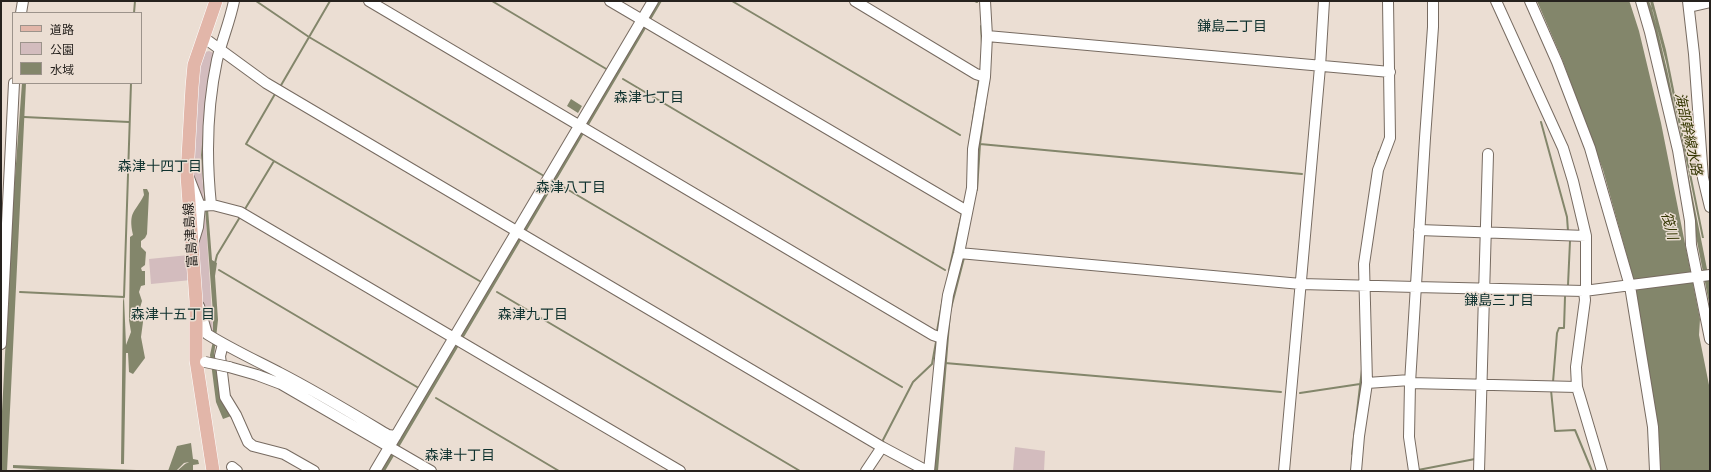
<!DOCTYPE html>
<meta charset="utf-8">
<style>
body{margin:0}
#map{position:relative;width:1711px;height:472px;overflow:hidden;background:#ebded3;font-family:Montserrat,"Noto Sans JP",sans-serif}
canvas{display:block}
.frame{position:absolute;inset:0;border:2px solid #26221e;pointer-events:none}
.legend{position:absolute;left:12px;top:12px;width:130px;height:72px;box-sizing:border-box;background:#ebded3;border:1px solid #9c938b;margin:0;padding:5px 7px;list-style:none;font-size:12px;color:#26221e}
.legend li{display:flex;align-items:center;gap:8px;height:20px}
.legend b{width:20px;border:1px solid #9c938b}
</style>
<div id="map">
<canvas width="1711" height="472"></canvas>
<div class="frame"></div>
<ul class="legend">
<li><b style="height:5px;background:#e2b6a9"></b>道路</li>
<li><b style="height:11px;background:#d3bcbe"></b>公園</li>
<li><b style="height:11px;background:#83866b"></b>水域</li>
</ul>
</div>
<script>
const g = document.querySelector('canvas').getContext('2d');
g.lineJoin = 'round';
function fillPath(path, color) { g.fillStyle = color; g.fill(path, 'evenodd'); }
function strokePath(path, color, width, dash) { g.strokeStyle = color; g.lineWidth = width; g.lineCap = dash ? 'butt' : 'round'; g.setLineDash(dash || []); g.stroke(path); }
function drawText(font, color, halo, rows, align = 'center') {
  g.font = font + ' Montserrat,"Noto Sans JP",sans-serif'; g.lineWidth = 3; g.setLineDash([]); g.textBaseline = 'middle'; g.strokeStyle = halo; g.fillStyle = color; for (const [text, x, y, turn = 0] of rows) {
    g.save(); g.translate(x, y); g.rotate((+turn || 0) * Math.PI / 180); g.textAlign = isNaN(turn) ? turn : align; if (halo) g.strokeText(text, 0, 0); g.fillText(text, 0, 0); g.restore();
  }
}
fillPath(new Path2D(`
 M209,51L214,53L207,90L201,155L204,203L202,202L192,175L197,82C203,71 194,54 209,51Z
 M205,208L213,331L211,333L201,305L196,251Z
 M189,255L191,280L151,284L149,259Z
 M1015,447L1045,451L1044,471H1013Z`), '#d3bcbe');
fillPath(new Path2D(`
 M658,1H662L385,471H380Z
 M1537,1H1629L1630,3L1639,31L1661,123L1700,319L1699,335L1710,390V471H1659L1634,281L1603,170L1562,59Z
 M1645,1H1649L1653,11L1668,74L1710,284V308L1666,82Z
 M1650,1H1653L1666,50L1704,238H1702L1666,62Z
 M214,49L217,52L208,209L212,260L217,263L215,276L218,320L214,356L221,400L231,416L223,419L216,402L210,355L213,341L211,333L213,331V313L201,155L207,90Z
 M22,83H26L7,471H1V430L13,204Z
 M571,99L582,106L578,113L567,106Z
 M143,189H147L149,193L147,234L145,238L141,241V247L146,252L145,265L141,268L142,271H145V285L141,286L139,292L142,301L139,311L143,322L141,337L145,358L133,374L129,372L128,353H126L124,464H121L123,301L124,297L126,345L131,332L129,320L130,237L133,235C128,211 135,213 144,195Z
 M961,258H965L951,312L938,471H934L948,316Z
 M191,443L193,459L198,460L199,464L193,465V471H177L185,464L189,462L184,463L176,471H168L177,446Z
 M13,465L161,471H65L13,468Z`), '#83866b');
strokePath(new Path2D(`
 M256,1L309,37L544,176
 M492,1L608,70
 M732,1L960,135
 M975,1L977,2
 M134,13L135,1
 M981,26L982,44
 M623,79L945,270
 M280,87L330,1
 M24,117L129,122
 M1541,122L1567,217L1568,231
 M980,144L1302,174
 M969,146L979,80
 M274,161L483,283
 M1375,165L1379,152
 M560,185L902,387
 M977,190L980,144L986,99
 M245,209L274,161L246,144L275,94
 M215,263L217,255L240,217
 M219,270L417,387
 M949,270L962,213
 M1568,285L1570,241
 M20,292L124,297L131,83
 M497,292L800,471
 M937,331L943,298
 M945,363L1281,392
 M1553,382L1557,333L1559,328H1564L1565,297
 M1551,390L1555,431L1575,430L1592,471
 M1300,393L1360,384
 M436,398L559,471
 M883,440L913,382L932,364L936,342
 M1352,454L1362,369
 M1418,470L1475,459`), '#83866b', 2);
const minor = new Path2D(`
 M369,1L933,335L942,338
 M610,1L967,211
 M855,1L976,74L985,77
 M1496,1L1563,148L1573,181L1586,236V291
 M1530,1L1557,62L1590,148L1630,286L1653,427L1655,471
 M1641,1L1650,32L1678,150L1690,221L1691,245L1710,339
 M1688,1L1694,54L1703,178L1710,207
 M1689,7L1710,2
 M21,13L23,1
 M987,36L1390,72
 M203,37L266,83L882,447L927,471
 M189,178L200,206
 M211,205C206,157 207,107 217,60C222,40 230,21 234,1
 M1419,230L1586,236
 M194,240L198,227L200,206L213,205L240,212L680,471
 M959,253L1301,284L1416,287L1584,291L1710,275
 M1584,291L1585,300L1576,367L1577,387L1602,471
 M199,306L207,334C231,349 255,360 280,373C317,392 353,414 388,435L396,436
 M1,344L14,83
 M223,344L220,356L225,397L236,415L248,442L253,446L284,454L314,471
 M229,367L257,375L281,384L431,471
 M1367,383L1410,380
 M1410,383L1577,387
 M232,467L237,471
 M375,471L653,1
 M866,471L882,447
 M929,471L942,338L948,295L959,253L972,188L973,149L985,77L987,36L985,1
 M1284,471L1320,67L1324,1
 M1356,471L1359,436L1367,383L1364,264L1378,170L1390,138L1388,1
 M1414,471L1409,437L1410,383L1425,138L1433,27V1
 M1479,471L1488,154`);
const major = new Path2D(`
 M213,471L196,360V301L187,175L192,87L194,65L216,1`);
strokePath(minor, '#776b61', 12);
strokePath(major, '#fff', 14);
strokePath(minor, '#fff', 10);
strokePath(major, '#e2b6a9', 13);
const minorBridge = new Path2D(`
 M205,362L229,367`);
strokePath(minorBridge, '#776b61', 12, []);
strokePath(minorBridge, '#fff', 10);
drawText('13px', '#26221e', '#ebded3', [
 ["富島津島線",191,235,-94]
]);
drawText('14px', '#0e312e', '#ebded3', [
 ["鎌島二丁目",1232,27],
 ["森津七丁目",649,98],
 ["森津十四丁目",160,167],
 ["森津八丁目",571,188],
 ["鎌島三丁目",1499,301],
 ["森津十五丁目",173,315],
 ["森津九丁目",533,315],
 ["森津十丁目",460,456]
]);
drawText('italic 14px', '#333501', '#ebded3', [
 ["海部幹線水路",1688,134,78],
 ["筏川",1669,226,75]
]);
</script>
